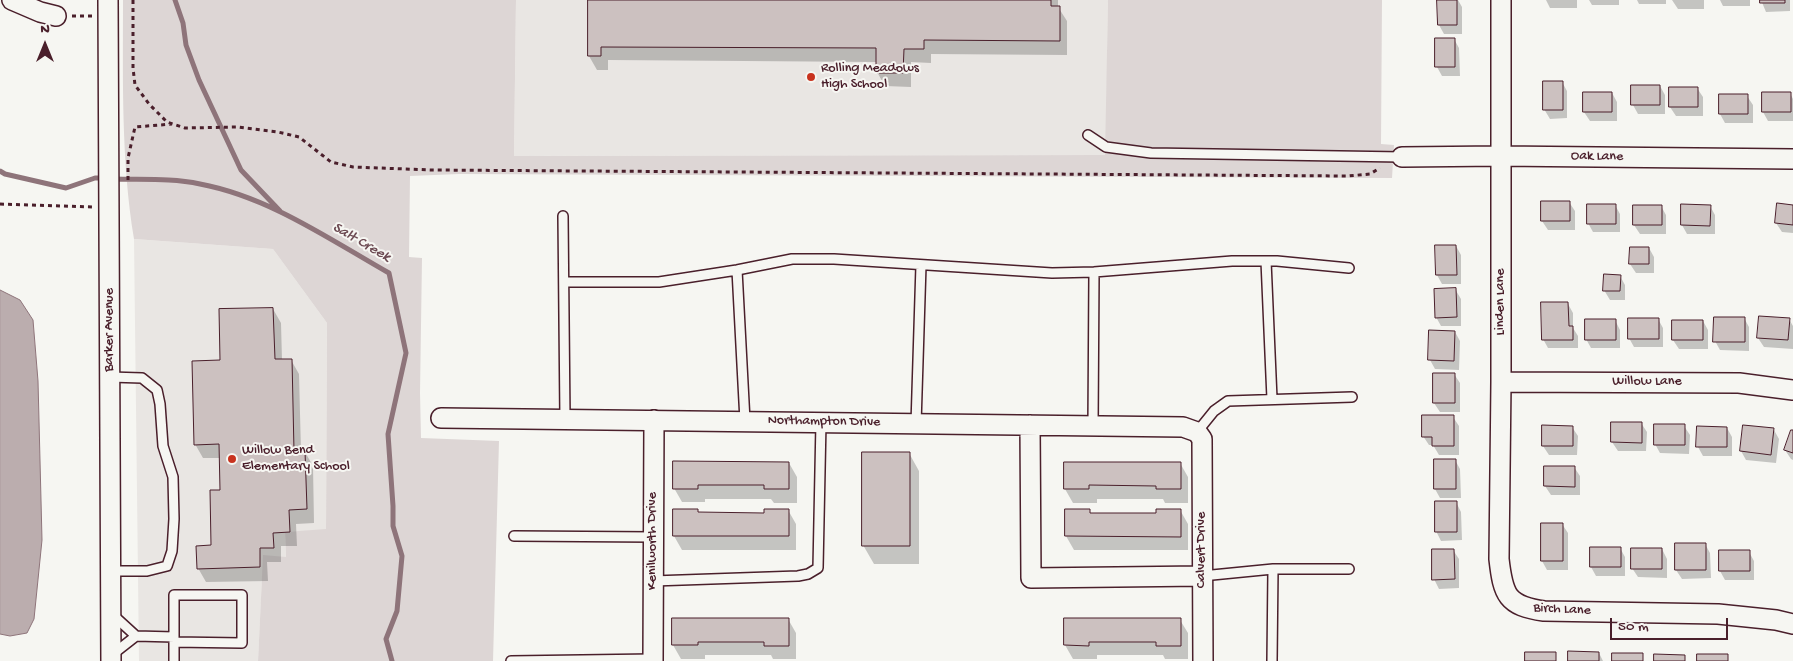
<!DOCTYPE html>
<style>
body{margin:0}
#map{position:relative;width:1793px;height:661px;overflow:hidden;background:#f6f6f2;font-family:"Gochi Hand",sans-serif}
canvas{display:block}
.north{position:absolute;left:20px;top:20px;width:50px;height:50px;-webkit-text-stroke:4px #f6f6f2;paint-order:stroke;rotate:0deg;font-size:14px;font-weight:700;line-height:20px;text-align:center;color:#4a1f2b}
.north::after{content:'';display:block;margin:auto;width:18px;height:22px;background:#4a1f2b;clip-path:polygon(50% 0,100% 100%,50% 72%,0 100%)}
.scale{position:absolute;left:1610px;top:618px;width:118px;height:22px;box-sizing:border-box;border:2px solid #4a1f2b;border-top:0;padding-left:6px;font-size:15px;line-height:18px;white-space:nowrap;color:#4a1f2b;-webkit-text-stroke:4px #f6f6f2;paint-order:stroke}
</style>
<div id="map">
<canvas width="1793" height="661"></canvas>
<div class="north">N</div>
<div class="scale">50 m</div>
</div>
<script>
const g = document.querySelector('canvas').getContext('2d');
g.lineJoin = 'round';
function fillPath(path, color) { g.fillStyle = color; g.fill(path, 'evenodd'); }
function strokePath(path, color, width, dash) { g.strokeStyle = color; g.lineWidth = width; g.lineCap = dash ? 'butt' : 'round'; g.setLineDash(dash || []); g.stroke(path); }
function drawText(font, color, halo, rows, align = 'center') {
  g.font = font + ' "Gochi Hand",sans-serif'; g.lineWidth = 4; g.setLineDash([]); g.textBaseline = 'middle'; g.strokeStyle = halo; g.fillStyle = color; for (const [text, x, y, turn = 0] of rows) {
    g.save(); g.translate(x, y); g.rotate((+turn || 0) * Math.PI / 180); g.textAlign = isNaN(turn) ? turn : align; if (halo) g.strokeText(text, 0, 0); g.fillText(text, 0, 0); g.restore();
  }
}
fillPath(new Path2D(`
 M516,0H1108L1106,155L514,156Z
 M134,239L273,249L327,323L326,530L285,532L286,557L262,579L258,661H139Z`), '#e9e6e3');
fillPath(new Path2D(`
 M123,0H516L514,156L1105,155L1108,0H1382L1381,144L1394,145L1392,178L459,174L410,176L409,257L422,258L420,393L421,438L499,441L493,661H258L263,555L286,557L285,532L326,529L327,323L273,249L134,239C121,160 123,79 123,0Z`), '#ddd6d5');
const water = new Path2D(`
 M0,290L20,300L33,320L38,381L42,540L34,619L27,633L10,636L0,634Z`);
fillPath(water, '#bbadae');
strokePath(water, '#8e747a', 1);
fillPath(new Path2D(`
 M590,0H1058V7L1067,21V55L931,54V63L911,62V87L885,86L877,72V62L608,60V70H597L589,56Z
 M1439,0H1458L1462,7V34H1444L1439,25Z
 M1546,0H1577V8H1550Z
 M1589,0H1619V5H1592Z
 M1637,0H1666V4H1639Z
 M1672,0H1704V9H1678Z
 M1720,0H1750V6H1723Z
 M1761,0H1790V11L1766,12Z
 M1454,39L1459,48L1460,76H1442L1437,67Z
 M1562,82L1567,91V118L1550,119L1544,109Z
 M1660,86L1665,95V114H1638L1633,105Z
 M1697,88L1703,97V116H1676L1670,107Z
 M1612,93L1617,102V121H1590L1584,112Z
 M1790,93L1793,99V121H1768L1763,112V94Z
 M1720,96H1747L1753,105V123H1725L1720,114Z
 M1569,202L1575,211V230H1548L1542,221Z
 M1615,205L1620,214V232H1593L1588,223Z
 M1661,206L1666,215V234H1640L1634,225Z
 M1710,206L1715,215V234H1687L1682,225Z
 M1793,206V233L1782,232L1776,223Z
 M1456,246L1461,255V284H1442L1437,275Z
 M1649,248L1654,257V273H1636L1630,264Z
 M1620,276L1625,285V300H1610L1604,290Z
 M1455,289L1461,299V326H1441L1436,317Z
 M1568,304L1573,313V328L1578,336V348H1548L1543,339Z
 M273,309L281,323L282,360H291L299,374L301,452H305L313,466L314,523L296,524L297,546H281V562H267L268,581L206,582L198,568L212,547L222,491L221,458H203L195,444L221,361Z
 M1760,317L1789,319L1793,326V349L1764,347L1758,338Z
 M1744,318L1749,327V351L1720,350L1715,341Z
 M1658,319L1663,328V347H1634L1629,338Z
 M1615,320L1620,330V348H1591L1586,339Z
 M1703,321L1708,330V349H1679L1673,340Z
 M1455,332L1460,341L1459,370L1435,369L1430,360Z
 M1434,374H1454L1460,383V412H1440L1434,403Z
 M1453,417L1459,426V455H1439L1433,445H1429L1423,436Z
 M1641,423L1647,432L1646,451H1618L1612,442Z
 M1684,426L1690,435L1689,454L1660,453L1655,444Z
 M1572,427L1578,436L1577,455H1549L1543,446Z
 M1727,428L1732,437V456H1703L1698,447Z
 M1774,430L1779,439L1776,463L1746,460L1741,451Z
 M1793,432V460L1791,459L1785,450Z
 M909,453L919,471V564H874L863,545Z
 M1435,460H1455L1460,469L1461,498H1440L1435,489Z
 M789,463L797,477V503H774L771,499H705V502H682L674,488Z
 M1180,463L1188,477V503H1165L1163,499H1097V503H1073L1065,489Z
 M1574,467L1580,476V495H1551L1545,486Z
 M1456,502L1461,512L1462,540L1441,541L1436,531Z
 M697,510L699,514H765L788,510L796,524V550H682L674,536Z
 M1089,510L1091,514H1157L1180,510L1188,524V550H1074L1066,536Z
 M1562,524L1568,533V570H1547L1542,561Z
 M1705,544L1710,553L1711,578L1682,579L1676,570Z
 M1620,548L1625,557V576H1596L1591,567Z
 M1662,549L1667,559V578L1638,577L1632,568Z
 M1453,550L1459,559V588L1439,589L1434,579Z
 M1749,552L1754,561V580H1725L1720,571Z
 M788,619L796,633V659H773L771,655H705V659H681L673,645Z
 M1180,620L1188,633V659H1165L1163,655H1097V659H1073L1065,645Z
 M1599,653L1603,661H1570Z`), '#0003');
strokePath(new Path2D(`
 M175,0L183,23L186,45L199,80L241,170L280,211
 M0,171L5,174L66,188L95,178H104
 M113,179C142,180 171,178 200,184C269,197 329,239 389,273L406,353L388,434L393,506V526L402,556L397,611L386,639L392,661`), '#8e747a', 5);
const building = new Path2D(`
 M588,0H1051V6H1060V41L924,40V49H904L903,73H876V48L601,47V56H588Z
 M1437,0H1457V25H1438Z
 M1760,0H1785V3H1760Z
 M1435,38H1455V67H1435Z
 M1543,81H1563V110H1543Z
 M1631,85H1660V105H1631Z
 M1669,87H1698V107H1669Z
 M1583,92H1612V112H1583Z
 M1762,92H1791V112H1762Z
 M1719,94H1748V114H1719Z
 M1541,201H1570V221H1541Z
 M1777,203L1793,205V225L1775,223Z
 M1587,204H1616V224H1587Z
 M1681,204L1711,205L1710,226L1681,225Z
 M1633,205H1662V225H1633Z
 M1435,245H1456L1457,275H1436Z
 M1630,247H1649V264H1629Z
 M1604,274L1621,275L1620,291H1603Z
 M1456,288L1457,317L1435,318L1434,289Z
 M1541,302H1568L1569,326H1573V340H1542Z
 M273,308L275,359H292L294,451H305L307,509L289,510L290,532L273,533L274,548H260V567L197,569L196,546L211,545L210,490H220L219,444L194,445L192,361L220,360L219,309Z
 M1759,316L1790,318L1788,340L1757,338Z
 M1714,317H1745V342H1713Z
 M1628,318H1659V339H1628Z
 M1585,319H1616V340H1585Z
 M1672,320H1703V340H1672Z
 M1429,330L1455,331L1454,361L1428,360Z
 M1433,373H1455V403H1433Z
 M1422,415H1454V446H1432V437H1422Z
 M1611,422H1642V443L1611,442Z
 M1654,424H1685V445H1654Z
 M1542,425L1573,426V446H1542Z
 M1743,425L1774,428L1771,455L1740,451Z
 M1697,426L1727,427V447H1696Z
 M1791,430H1793V453L1784,450Z
 M862,452H910V546H862Z
 M1434,459H1456V489H1434Z
 M673,461L789,462V489H764V485H698V489H673Z
 M1064,462H1181V489H1156V486L1089,485V489H1064Z
 M1544,466H1575V487L1544,486Z
 M1435,501H1457V532H1435Z
 M673,509H698V512L764,513V509H789V536H673Z
 M1065,509H1090V513H1156V509H1181V537L1065,536Z
 M1541,523H1563V561H1541Z
 M1675,543H1706V570H1675Z
 M1590,547H1621V567H1590Z
 M1631,548H1662V569H1631Z
 M1432,549H1454L1455,579L1432,580Z
 M1719,550H1750V571H1719Z
 M672,618H789V646H764V642H698V645H672Z
 M1064,618H1181V646H1156V642H1089V646L1064,645Z
 M1568,651L1599,652V661H1568Z
 M1525,652H1556V661H1525Z
 M1612,653H1643V661H1612Z
 M1654,654L1685,655V661H1654Z
 M1697,654H1728V661H1697Z`);
fillPath(building, '#ccc1c0');
strokePath(building, '#4a1f2b', 1);
const lane = new Path2D(`
 M1088,135L1106,147L1151,153L1402,157
 M563,216L565,419
 M1266,261L1272,399
 M737,270L745,421
 M564,282H659L737,270L792,259H834L1052,273L1094,272L1232,261H1277L1349,268
 M110,377L142,378L157,390L160,404L163,446L173,477L174,519L172,551L167,566L147,571H111
 M916,424L921,265
 M1093,426L1094,272
 M1197,432L1214,411L1228,401L1352,397
 M514,536L653,537
 M1202,576L1273,569H1349
 M653,581L798,576L808,574L818,568L821,422
 M113,615L136,636
 M174,642L242,643V595H174V661
 M113,654L136,636L174,637
 M511,661L653,659
 M1272,661L1273,569`);
const street = new Path2D(`
 M12,0L40,12L56,16
 M108,0L111,661
 M1501,0V382L1499,559C1503,595 1507,606 1544,611L1718,614L1776,620L1793,624
 M1402,157L1500,156L1793,159
 M1501,382L1739,383L1793,390
 M441,418L1183,427L1197,432L1202,439L1203,661
 M1030,425L1031,578L1202,576
 M653,661L654,420`);
strokePath(lane, '#4a1f2b', 12);
strokePath(street, '#4a1f2b', 22);
strokePath(new Path2D(`
 M133,0V68L135,85L149,104L167,122L185,128L237,127L278,132L299,137L331,162L353,167L432,170L1348,176L1370,174L1380,168
 M72,16H93
 M128,180V158L135,127L172,124
 M0,204L94,207`), '#4a1f2b', 3, [4, 4]);
strokePath(lane, '#f6f6f2', 9);
strokePath(street, '#f6f6f2', 19);
for (const [x, y, r, color] of [
 [811,77,5,"#c8321e"],
 [232,459,5,"#c8321e"]
]) { const dot = new Path2D(); dot.arc(x, y, r, 0, 2 * Math.PI); g.fillStyle = color; g.fill(dot); strokePath(dot, '#f6f6f2', 2); }
drawText('14px', '#4a1f2b', '#f6f6f2', [
 ["Rolling Meadows",821,69],
 ["High School",821,85],
 ["Willow Bend",242,451],
 ["Elementary School",242,467]
], 'left');
drawText('14px', '#4a1f2b', '#f6f6f2', [
 ["Oak Lane",1597,157,1],
 ["Linden Lane",1501,302,-90],
 ["Barker Avenue",110,330,-90],
 ["Willow Lane",1647,382],
 ["Northampton Drive",824,422,1],
 ["Kenilworth Drive",653,541,-90],
 ["Calvert Drive",1202,550,-90],
 ["Birch Lane",1562,610,3]
]);
drawText('italic 15px', '#6c4a52', '#f6f6f2', [
 ["Salt Creek",361,243,30]
]);
</script>
